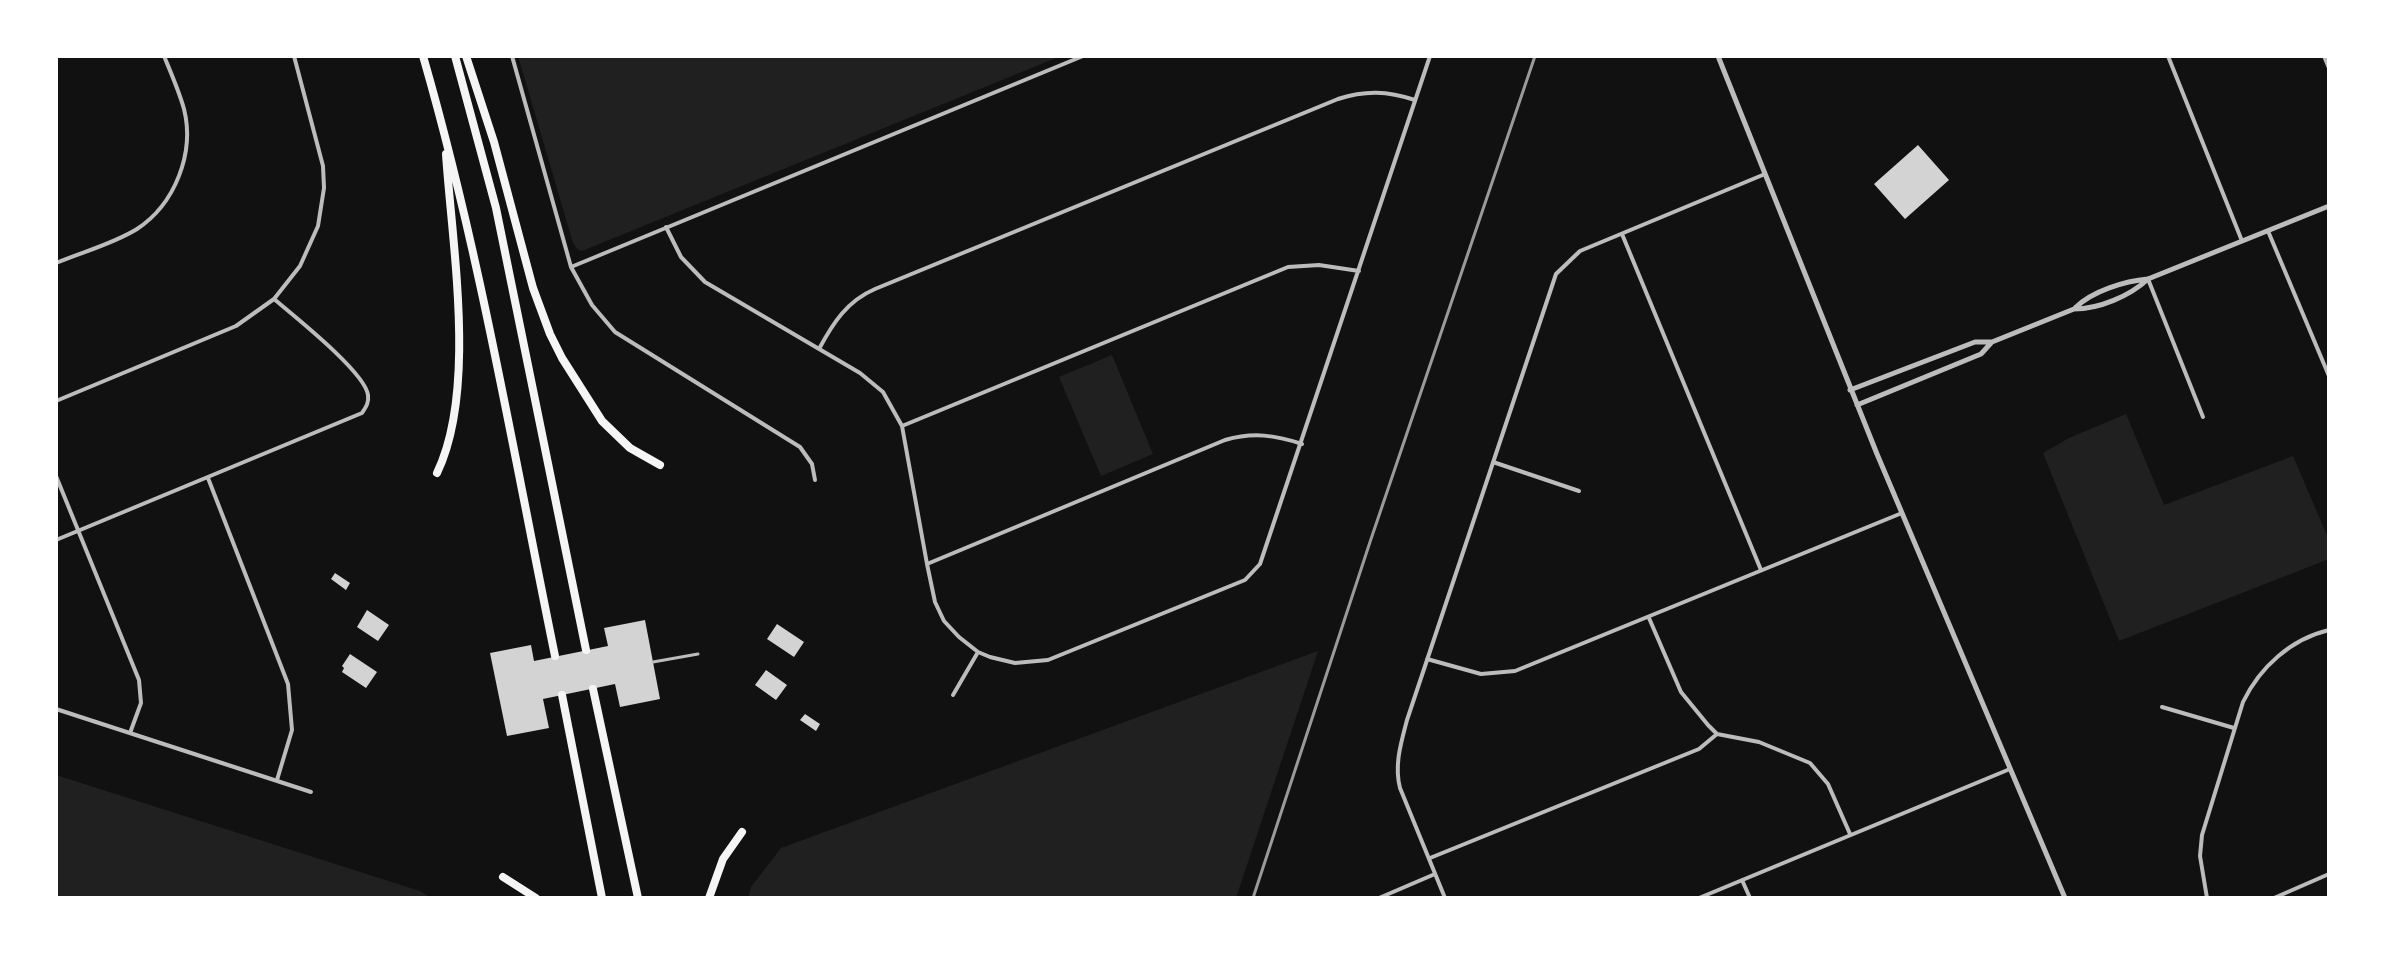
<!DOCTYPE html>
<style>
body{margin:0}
#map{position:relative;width:2385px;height:954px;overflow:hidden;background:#111;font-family:Commissioner,sans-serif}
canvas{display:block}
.frame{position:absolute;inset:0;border:58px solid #fff;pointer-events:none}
</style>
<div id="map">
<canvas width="2385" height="954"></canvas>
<div class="frame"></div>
</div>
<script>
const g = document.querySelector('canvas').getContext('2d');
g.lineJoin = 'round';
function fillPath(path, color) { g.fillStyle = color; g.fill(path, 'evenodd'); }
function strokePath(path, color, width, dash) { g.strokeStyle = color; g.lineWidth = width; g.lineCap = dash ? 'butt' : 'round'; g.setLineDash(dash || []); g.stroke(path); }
fillPath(new Path2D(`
 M518,56H1061L582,251L578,250L573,243Z
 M1112,355L1153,454L1101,476L1059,377Z
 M2126,414L2164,505L2293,456L2329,540V559L2119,641L2043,453L2069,438Z
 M1318,651L1236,898H748L751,887L781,848Z
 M56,775L420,891L431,898H56Z`), '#202020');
fillPath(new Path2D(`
 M1918,145L1949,180L1905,219L1874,184Z
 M335,573L350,583L346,590L331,579Z
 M367,610L389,625L378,641L357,627Z
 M645,620L660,699L620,707L615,684L543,699L549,728L507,736L490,653L531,645L534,661L608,646L604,628Z
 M777,624L804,642L794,657L767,639Z
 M350,654L377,672L366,688L342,672L344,668L342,666Z
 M766,670L787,685L776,700L755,685Z
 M805,714L820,724L816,731L800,720Z`), '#d3d3d3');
strokePath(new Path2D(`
 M653,662L698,654`), '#bcbcbc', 3);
strokePath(new Path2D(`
 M512,56L571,267L592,305L615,332L800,447L812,464L815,480
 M2168,56L2242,241
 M2324,56L2329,68
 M666,227L681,257L705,282L860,373L883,392L902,426L927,564L935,602L944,621L959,637L978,652L990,657L1015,663L1048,660L1245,580L1260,564L1430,56
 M2268,231L2329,376
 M1622,234L1761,570
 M56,263C82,252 113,244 137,229C175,204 195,153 184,109C179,91 171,73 164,56
 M571,267L1083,56
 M2148,279L2203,417
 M819,349C833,323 847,301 875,289L1338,99C1366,90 1387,91 1415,100
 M56,401L236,326L274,299L300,266L318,226L324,188L323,166L294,56
 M902,426L1288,267L1319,265L1359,271
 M1493,462L1579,491
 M56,476L139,680L141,703L130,733
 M208,478L288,684L292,730L277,780
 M56,540L362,413C366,407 369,403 368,395C365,372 294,316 274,299
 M927,564L1225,440C1253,432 1275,435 1302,444
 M1649,618L1681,692L1708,725L1717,734L1759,742L1810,763L1828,784L1850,834
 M1427,659L1481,674L1515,671L1902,513
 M953,695L978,652
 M2162,707L2234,728
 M56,709L311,792
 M1430,858L1699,749L1717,734
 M1742,880L1750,898
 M1379,898L1435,874
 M1445,898L1400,788C1394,765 1401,743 1407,720L1556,274L1580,251L1765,174
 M1699,898L2010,769
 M2207,898L2200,856L2202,835L2243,702C2260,667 2291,639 2329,630
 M2274,898L2329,874`), '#bcbcbc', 4);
strokePath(new Path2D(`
 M1718,56L1877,454L2065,898
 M2075,308C2092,291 2125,281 2148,279L2329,206
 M1850,390L1975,342H1992L2074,309C2099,309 2130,296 2148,279
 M1857,405L1981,354L1991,343`), '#bcbcbc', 5);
strokePath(new Path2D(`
 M423,56C480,253 514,456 555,656
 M455,56L496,208L586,650
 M466,56L494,142L533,288L550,334L562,358L602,421L630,448L660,465
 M437,473C477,390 452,246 446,154
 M593,689L638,898
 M562,695L602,898
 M503,877L536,898
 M709,898L723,859L742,832`), '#f5f5f5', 8);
strokePath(new Path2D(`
 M1253,898L1370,542L1535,56`), '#9a9a9a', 3);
</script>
